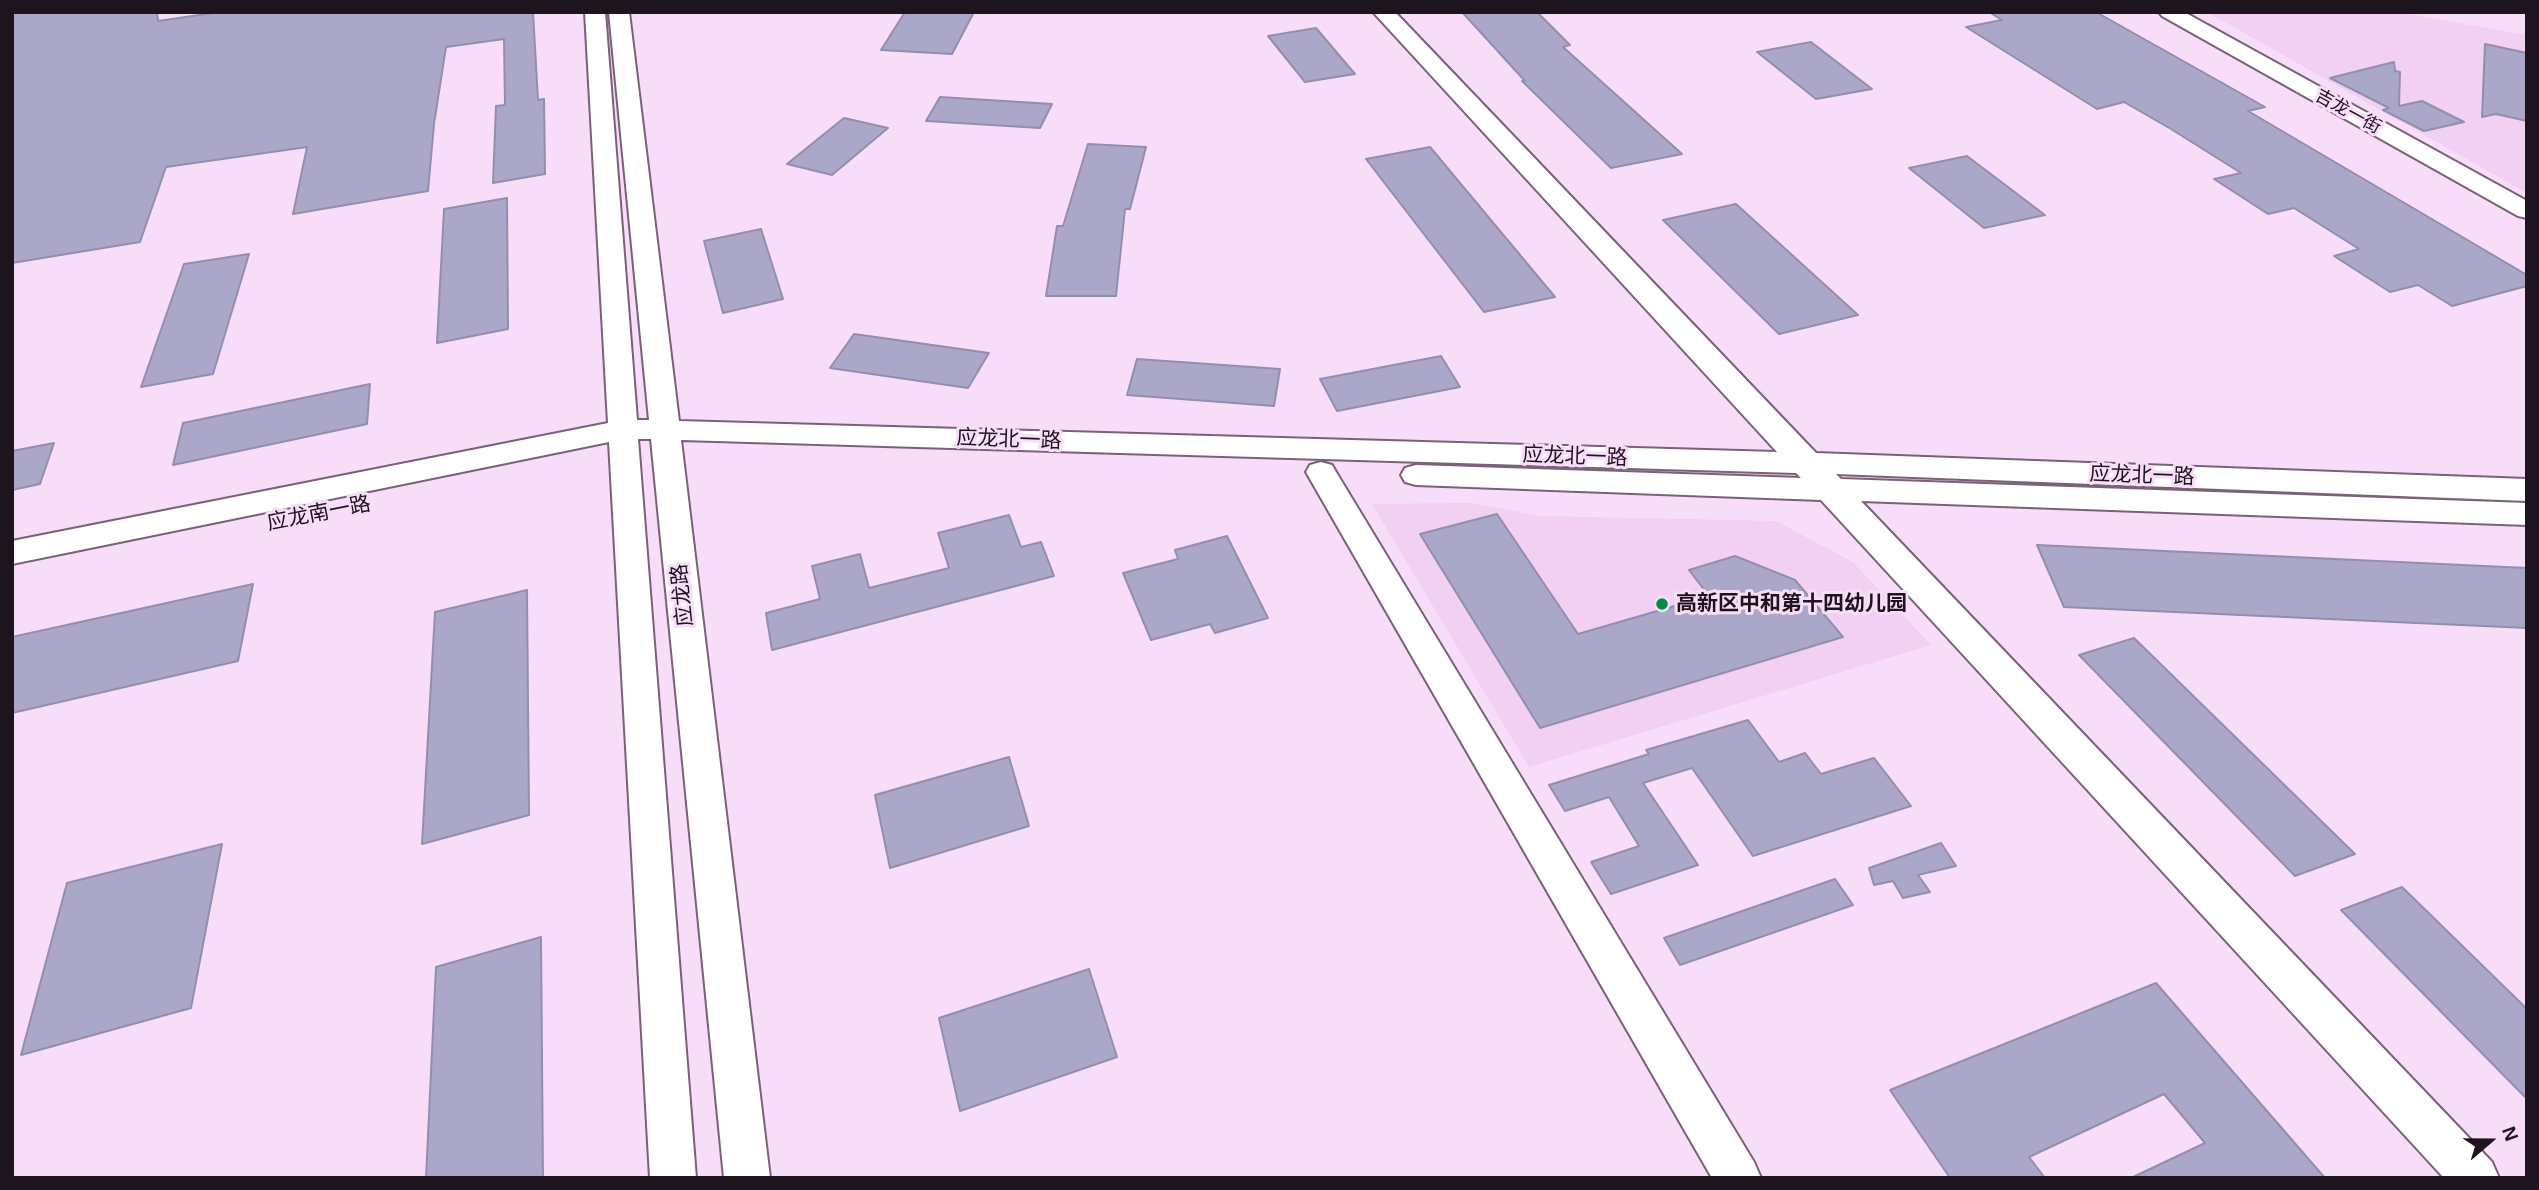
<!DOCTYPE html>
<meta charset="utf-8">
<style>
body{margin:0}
#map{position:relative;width:2539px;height:1190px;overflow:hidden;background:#f8ddf8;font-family:Helvetica,sans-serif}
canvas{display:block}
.frame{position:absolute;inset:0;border:14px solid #1e141d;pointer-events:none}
.north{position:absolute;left:2455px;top:1106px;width:70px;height:70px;-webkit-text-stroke:5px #f8ddf8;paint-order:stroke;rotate:70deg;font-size:19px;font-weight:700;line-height:28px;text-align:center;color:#1e141d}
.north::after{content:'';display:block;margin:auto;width:24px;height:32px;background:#1e141d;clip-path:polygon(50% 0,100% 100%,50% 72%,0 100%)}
</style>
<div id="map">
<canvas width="2539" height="1190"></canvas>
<div class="frame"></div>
<div class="north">N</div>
</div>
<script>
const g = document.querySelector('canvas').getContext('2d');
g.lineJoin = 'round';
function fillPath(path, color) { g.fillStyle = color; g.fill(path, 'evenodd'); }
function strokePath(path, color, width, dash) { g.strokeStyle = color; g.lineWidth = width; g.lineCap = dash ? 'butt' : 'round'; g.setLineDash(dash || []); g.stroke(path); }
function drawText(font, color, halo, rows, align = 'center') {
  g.font = font + ' Helvetica,"Noto Sans SC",sans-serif'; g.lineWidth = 6; g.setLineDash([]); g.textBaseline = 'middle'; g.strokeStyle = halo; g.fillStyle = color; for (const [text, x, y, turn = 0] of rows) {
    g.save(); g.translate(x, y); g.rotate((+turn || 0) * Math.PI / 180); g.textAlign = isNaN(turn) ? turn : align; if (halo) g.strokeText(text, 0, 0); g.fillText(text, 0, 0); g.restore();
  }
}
fillPath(new Path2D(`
 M2207,12H2397L2527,35V193Z
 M1471,503L1541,516L1776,521L1853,562L1931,645L1529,767L1372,504Z`), '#f1d0f1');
const building = new Path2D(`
 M12,12H157L158,21L220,12H533L538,100L544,99L545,174L493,183L496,106L505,105L504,39L446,47L434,124L428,191L293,214L307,147L166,167L140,242L12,263Z
 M905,12H974L952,54L881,50Z
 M1462,12H1537L1570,45L1563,47L1682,154L1611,168L1522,81H1525Z
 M1989,12H2096L2265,107L2248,111L2527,275V286L2452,306L2418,285L2390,292L2334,256L2359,249L2294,208L2268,214L2214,179L2241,173L2171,129L2124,102L2097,109L1966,27L2002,20Z
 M1316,28L1355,74L1305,82L1268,36Z
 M1811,42L1872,89L1816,99L1757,52Z
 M2485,44L2527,53V121L2496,114L2482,117Z
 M2394,62L2395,71L2400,72L2399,106L2422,101L2464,122L2424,131L2383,110L2389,108L2330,78Z
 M940,97L1052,104L1040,128L926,121Z
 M844,118L888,128L832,175L787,164Z
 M1088,144L1146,147L1130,209H1125L1116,296H1046L1057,226H1063Z
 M1430,147L1555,297L1484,312L1366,159Z
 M1967,156L2045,215L1984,228L1909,168Z
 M507,198L508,329L437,343L444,209Z
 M1736,204L1858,315L1779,334L1663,220Z
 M761,229L783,299L723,313L704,241Z
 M249,254L213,374L141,387L184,264Z
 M854,334L989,353L968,388L830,368Z
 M1441,356L1460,387L1337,411L1320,379Z
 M1137,359L1280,369L1274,406L1127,395Z
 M370,384L367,424L173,465L183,423Z
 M54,443L40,484L12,490V451Z
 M1497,514L1578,634L1709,596L1689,570L1735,556L1795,580L1843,637L1540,728L1420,534Z
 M1009,515L1021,547L1041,542L1054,576L772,650L766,613L820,599L812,566L860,554L869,588L949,568L938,533Z
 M1227,536L1268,618L1215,633L1210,624L1151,640L1123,573L1178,559L1175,550Z
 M2037,545L2527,568V628L2064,607Z
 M253,584L238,661L12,713V637Z
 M527,590L529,815L422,844L435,612Z
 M2134,638L2355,854L2295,876L2079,655Z
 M1748,720L1779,762L1805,753L1821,774L1874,758L1911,806L1753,856L1692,768L1643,783L1698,865L1611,894L1591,862L1639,846L1609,797L1565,811L1549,785L1649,754L1646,750Z
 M1009,757L1029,826L890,868L875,795Z
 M1941,843L1956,866L1918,875L1930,892L1903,898L1893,881L1874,885L1869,868Z
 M222,844L191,1008L21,1055L67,883Z
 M1835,879L1853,905L1680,965L1664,938Z
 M2402,887L2527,1009V1099L2341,910Z
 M541,937L543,1178H426L436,967Z
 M1089,969L1117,1057L960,1111L939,1018Z
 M2156,983L2325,1178H2131L2205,1143L2164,1094L2029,1157L2045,1178H1950L1890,1090Z`);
fillPath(building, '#aba7c8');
strokePath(building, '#938eae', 2);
const minor = new Path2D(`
 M585,12H605L637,420H649L609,12H629L679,421L1777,452L1373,12H1395L1816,453L2527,479V501L1836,474L1841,479L2527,503V525L1861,501L2492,1162L2499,1178H2444L1821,500L1416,485L1405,482L1401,475L1405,468L1416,465L1801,478L1796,473L681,440L770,1178H724L651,439H638L696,1178H650L609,442L12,564V541L608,423Z
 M2159,12H2184L2527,201V218L2518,216L2162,16Z
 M1321,462L1332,465L1336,472L1754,1162L1761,1178H1712L1306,472L1310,465Z`);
strokePath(minor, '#796178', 4);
fillPath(minor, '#fff');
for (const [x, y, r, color] of [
 [1662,604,7,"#048a47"]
]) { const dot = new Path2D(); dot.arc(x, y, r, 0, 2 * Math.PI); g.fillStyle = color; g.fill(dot); strokePath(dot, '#f8ddf8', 2.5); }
drawText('18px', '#1e141d', '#f8ddf8', [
 ["吉龙一街",2348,112,29]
]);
drawText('21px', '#1e141d', '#f8ddf8', [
 ["应龙北一路",1009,440,2],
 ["应龙北一路",1575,457,2],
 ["应龙北一路",2142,476,2],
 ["应龙南一路",319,514,-11],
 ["应龙路",683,595,-96]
]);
drawText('bold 21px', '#1e141d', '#f8ddf8', [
 ["高新区中和第十四幼儿园",1676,604]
], 'left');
</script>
